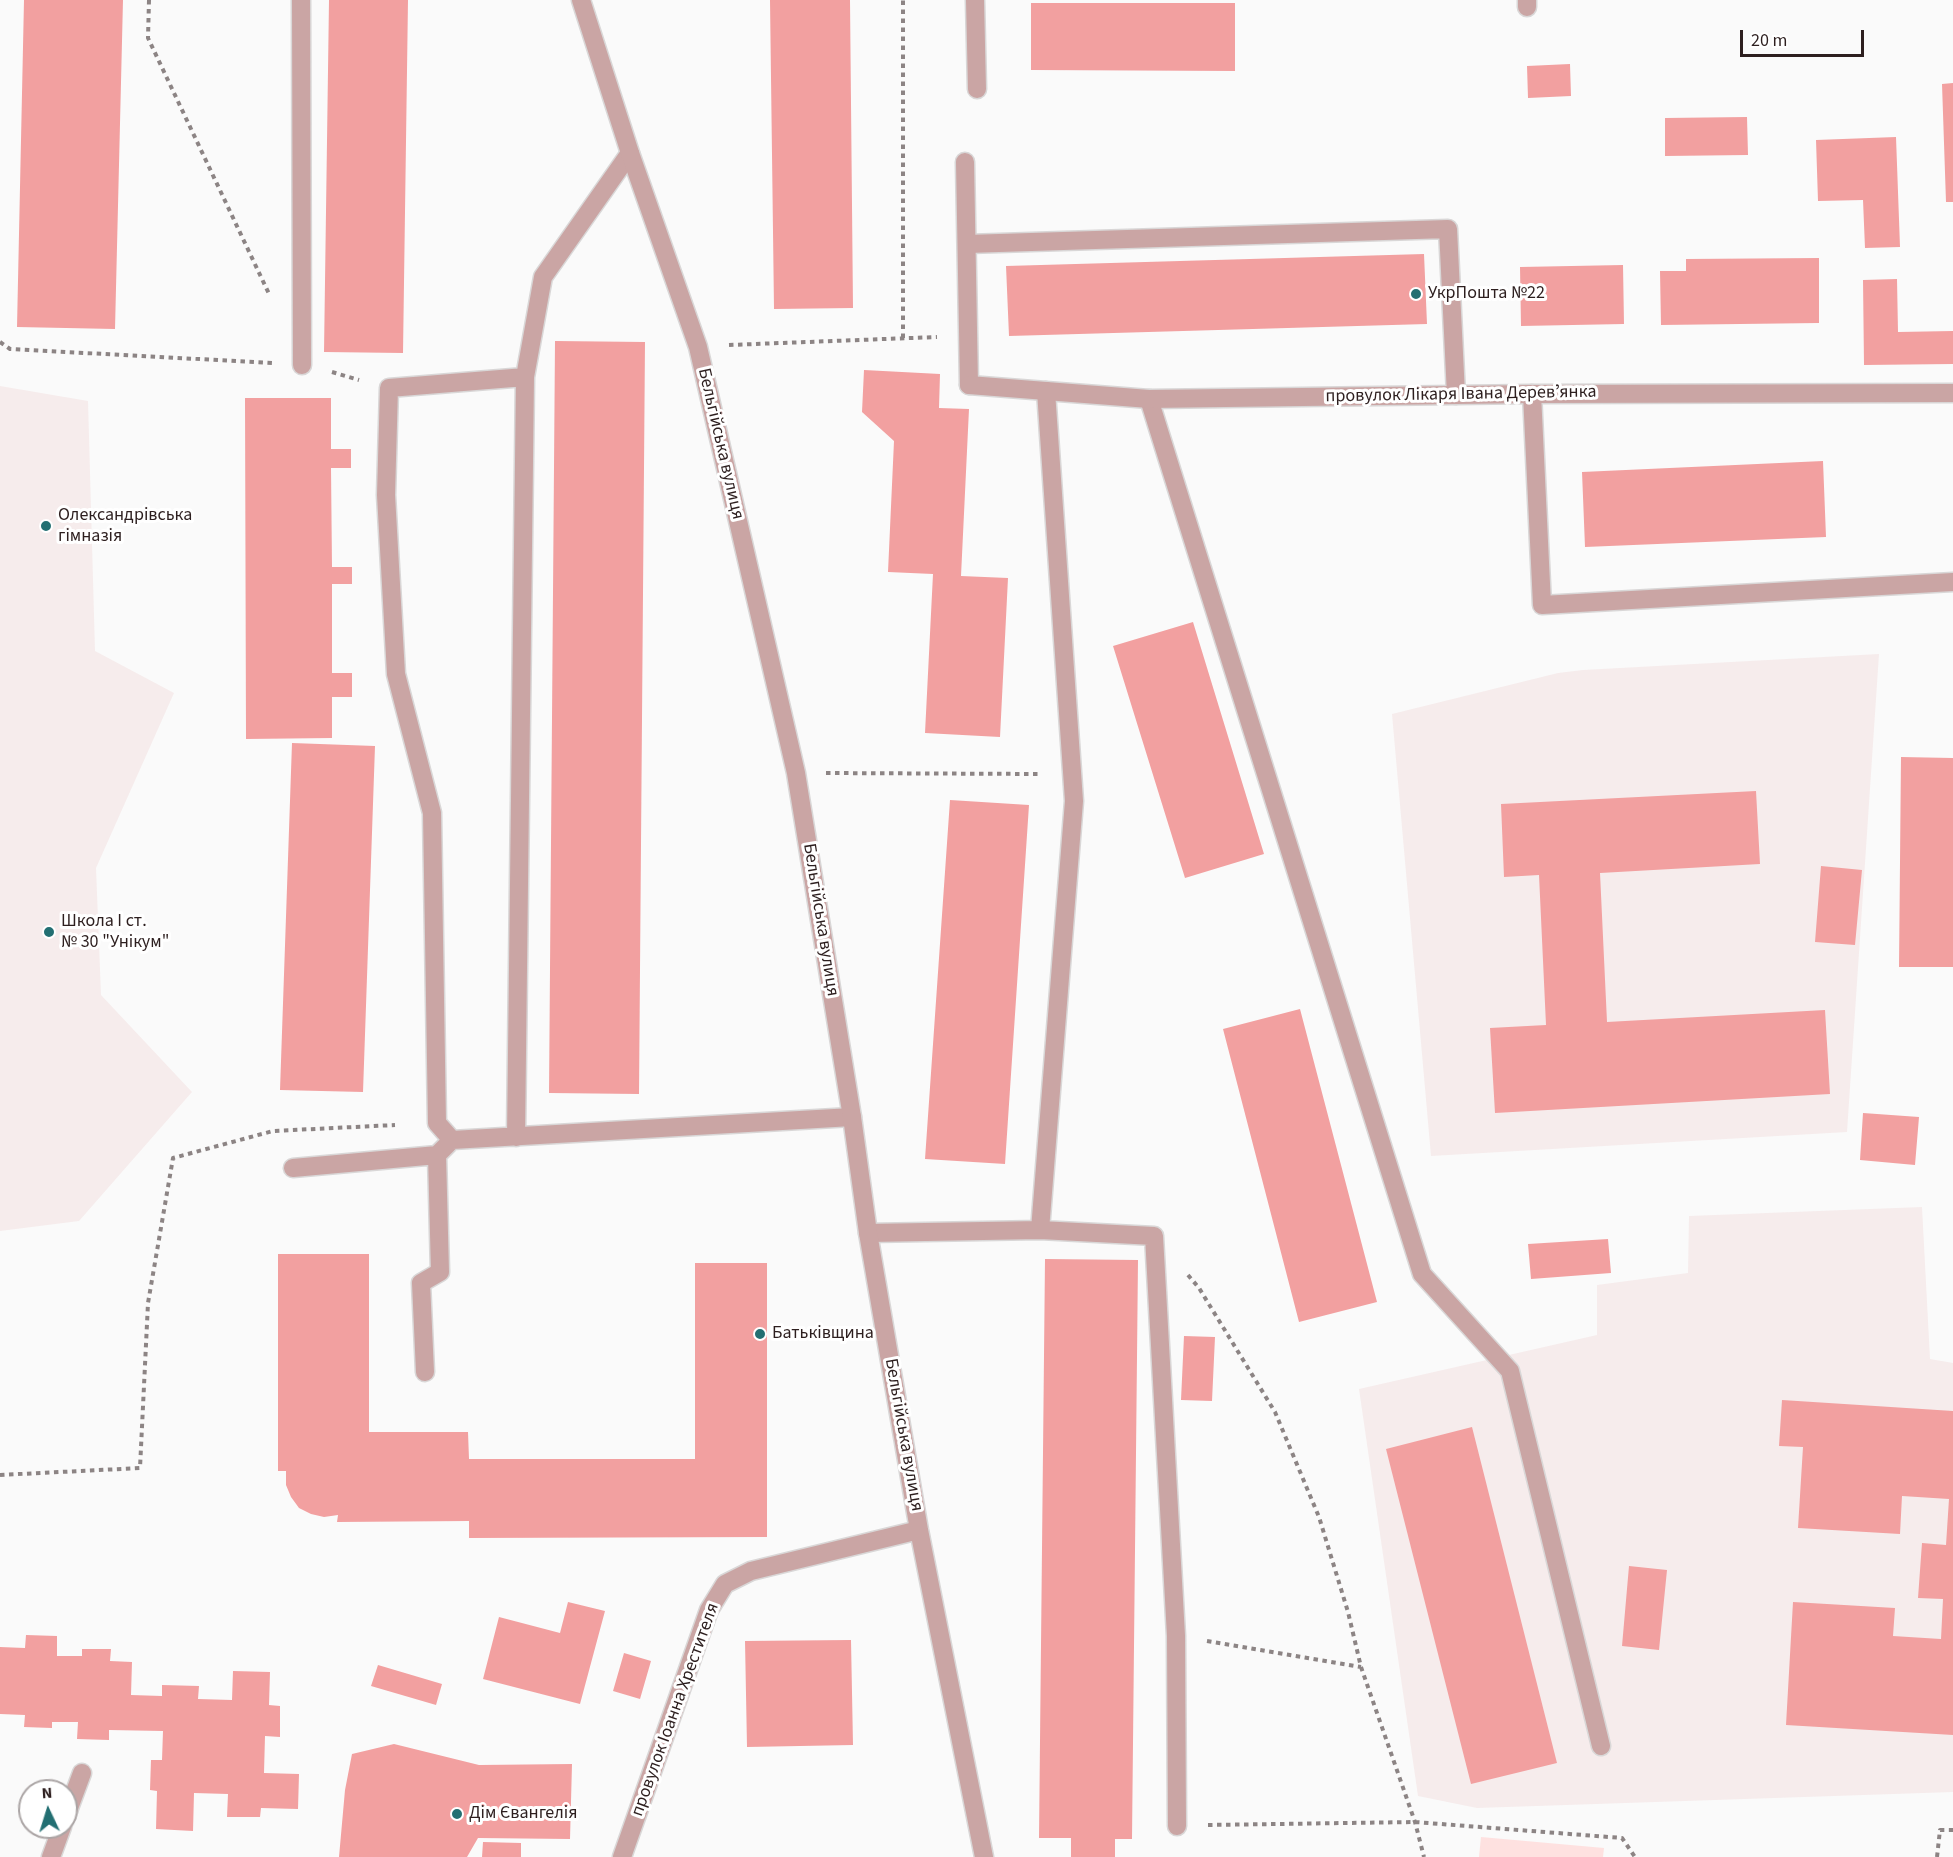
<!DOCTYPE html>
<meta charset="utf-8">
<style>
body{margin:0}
#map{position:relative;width:1953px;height:1857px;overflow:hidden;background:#fafafa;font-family:"Source Sans 3",sans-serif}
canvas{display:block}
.north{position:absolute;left:18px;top:1779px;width:60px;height:60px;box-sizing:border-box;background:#fff;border:2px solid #aba5a5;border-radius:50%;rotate:356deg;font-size:16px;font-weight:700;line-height:24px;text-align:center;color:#2d1f1f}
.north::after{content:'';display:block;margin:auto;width:21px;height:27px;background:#236f72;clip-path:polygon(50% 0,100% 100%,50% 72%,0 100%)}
.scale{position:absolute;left:1740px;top:30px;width:124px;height:27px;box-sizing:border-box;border:3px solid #2d1f1f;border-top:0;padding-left:8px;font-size:18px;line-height:21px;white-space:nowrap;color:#2d1f1f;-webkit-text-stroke:4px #fff;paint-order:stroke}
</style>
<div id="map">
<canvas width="1953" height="1857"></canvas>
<div class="north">N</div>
<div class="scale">20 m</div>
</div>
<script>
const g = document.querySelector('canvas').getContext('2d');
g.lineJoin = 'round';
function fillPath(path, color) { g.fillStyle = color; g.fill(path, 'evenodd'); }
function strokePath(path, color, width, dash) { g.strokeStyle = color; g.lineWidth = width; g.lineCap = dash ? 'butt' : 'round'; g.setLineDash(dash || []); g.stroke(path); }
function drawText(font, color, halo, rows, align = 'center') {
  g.font = font + ' "Source Sans 3",sans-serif'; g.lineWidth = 6; g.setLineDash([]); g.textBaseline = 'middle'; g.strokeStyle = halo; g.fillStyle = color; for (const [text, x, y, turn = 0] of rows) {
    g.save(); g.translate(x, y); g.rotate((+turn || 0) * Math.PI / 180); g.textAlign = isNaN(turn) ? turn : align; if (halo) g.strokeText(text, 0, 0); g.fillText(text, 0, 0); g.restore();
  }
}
fillPath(new Path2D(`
 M0,386L88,401L95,651L174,693L96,868L101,995L192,1092L79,1221L0,1231Z
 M1879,654L1847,1132L1431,1156L1392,714L1558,673L1583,670Z
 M1922,1207L1930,1359L1953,1363V1792L1477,1808L1418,1796L1359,1389L1597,1335V1285L1688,1273L1689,1216Z`), '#f6ecec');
fillPath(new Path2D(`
 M1481,1837L1604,1848L1603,1857H1479Z`), '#fee1e0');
fillPath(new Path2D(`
 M24,0H123L115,329L17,327Z
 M329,0H408L403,353L324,352Z
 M770,0H850L853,308L774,309Z
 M1031,3H1235V71L1031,70Z
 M1570,64L1571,96L1528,98L1527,66Z
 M1953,83V202H1946L1942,84Z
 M1747,117L1748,155L1665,156V118Z
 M1896,137L1900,247L1865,248L1863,200L1818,201L1816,140Z
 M1424,254L1427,324L1009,336L1006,266Z
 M1819,258V323L1661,325L1660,271H1686V259Z
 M1623,265L1624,324L1521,326L1520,267Z
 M1897,279L1898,332L1953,331V364L1864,365L1863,280Z
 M555,341L645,342L639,1094L549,1093Z
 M864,370L940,374L939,408L969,409L961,576L1008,578L1000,737L925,733L933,574L888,572L894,441L862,412Z
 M245,398H331V449H351V468H331L332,567H352V584H332V673H352V697H332V738L246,739Z
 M1823,461L1826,537L1585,547L1582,472Z
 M1193,622L1264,854L1185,878L1113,646Z
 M292,743L375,746L363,1092L280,1090Z
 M1901,757L1953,758V967H1899Z
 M1756,791L1760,864L1600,873L1607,1022L1825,1010L1830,1094L1495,1113L1490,1028L1546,1025L1539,875L1504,877L1501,804Z
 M950,800L1029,805L1005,1164L925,1159Z
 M1821,866L1862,870L1855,945L1815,942Z
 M1300,1009L1377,1302L1299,1322L1223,1029Z
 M1863,1113L1919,1117L1915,1165L1860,1160Z
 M1608,1239L1611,1273L1531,1279L1528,1244Z
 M278,1254H369V1432H468L469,1459H695V1263H767V1537L469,1538V1521L337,1522L338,1515L324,1517L311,1514L299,1508L291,1497L286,1485V1471H278Z
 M1045,1259L1138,1260L1132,1839H1115V1857H1071V1838H1039Z
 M1184,1336L1215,1337L1212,1401L1181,1400Z
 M1782,1400L1953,1411V1735L1786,1725L1793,1602L1895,1608L1893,1636L1941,1639L1943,1599L1918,1598L1922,1543L1946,1545L1949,1499L1902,1496L1900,1534L1798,1528L1803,1447L1779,1446Z
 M1472,1427L1557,1763L1471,1784L1386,1449Z
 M1629,1566L1667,1570L1659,1650L1622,1646Z
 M568,1602L605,1611L580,1704L483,1679L499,1617L560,1633Z
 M26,1635L57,1636V1656H82V1649H111L110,1661L132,1662L131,1695L162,1696V1685L199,1686L198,1699L232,1700L233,1671L270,1672L269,1705L280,1706V1737L265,1736L264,1773L299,1774L298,1809L261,1808L260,1817H227L228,1794L194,1793L193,1831L156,1829L157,1791L150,1790L151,1760H162L163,1731L109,1730V1740L77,1739L78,1722H52V1728L24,1727L25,1715L0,1714V1647L25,1648Z
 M851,1640L853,1745L747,1747L745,1641Z
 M624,1653L651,1661L640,1699L613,1691Z
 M378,1665L442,1684L436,1705L371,1686Z
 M394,1744L479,1765L572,1764L570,1839L478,1838L467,1857H339L345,1790L352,1754Z
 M483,1842L521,1843V1857H482Z`), '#f2a0a0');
const lane = new Path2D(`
 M301,0L302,365
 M975,0L977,89
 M1527,0V7
 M630,153L543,277L525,377L389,388L386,495L396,674L432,813L437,1123L452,1140L852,1117
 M965,162L969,385
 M967,244L1448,229L1456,395
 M1532,394L1542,605L1953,582
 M1149,399L1422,1274L1510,1371L1601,1746
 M516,1137L525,377
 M293,1168L437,1155
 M1040,1230L1154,1236L1176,1636L1177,1826
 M868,1233L1040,1230L1074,801L1046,391
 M425,1372L421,1283L440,1272L437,1155L452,1140
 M66,1816L82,1773
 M51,1857L62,1827`);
const street = new Path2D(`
 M581,0L630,153L698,347L796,773L852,1117L868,1233L919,1530L984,1857
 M969,385L1149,399L1532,394L1953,393
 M622,1857L709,1610L725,1584L751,1571L919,1530`);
strokePath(lane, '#d9d7d7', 21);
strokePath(street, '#d9d7d7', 21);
strokePath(new Path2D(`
 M149,0L148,38L270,296
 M903,338V0
 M0,342L10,349L273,363
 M729,345L937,337
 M332,372L359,380
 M826,773L1041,774
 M1188,1275L1199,1288L1275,1412L1319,1517L1348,1612L1361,1667L1415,1822L1424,1857
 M0,1475L140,1468L148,1303L173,1158L273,1131L395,1125
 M1207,1641L1361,1667
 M1208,1825L1415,1822L1622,1838L1635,1857
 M1937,1857L1940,1830H1953`), '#8c8484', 4, [4.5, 4.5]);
strokePath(lane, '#caa5a4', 18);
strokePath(street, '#caa5a4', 18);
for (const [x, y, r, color] of [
 [1416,294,6,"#236f72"],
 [46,526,6,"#236f72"],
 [49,932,6,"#236f72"],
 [760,1334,6,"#236f72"],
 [457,1814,6,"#236f72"]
]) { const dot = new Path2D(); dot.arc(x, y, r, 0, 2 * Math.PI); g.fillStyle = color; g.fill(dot); strokePath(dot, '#fff', 2); }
drawText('18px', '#2d1f1f', '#fff', [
 ["УкрПошта №22",1428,294],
 ["Олександрівська",58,516],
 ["гімназія",58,537],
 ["Школа І ст.",61,922],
 ["№ 30 \"Унікум\"",61,943],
 ["Батьківщина",772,1334],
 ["Дім Євангелія",469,1814]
], 'left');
drawText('18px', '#2d1f1f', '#fff', [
 ["провулок Лікаря Івана Деревʼянка",1461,395,-1],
 ["Бельгійська вулиця",720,444,77],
 ["Бельгійська вулиця",820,920,81],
 ["Бельгійська вулиця",903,1435,80],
 ["провулок Іоанна Хрестителя",676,1710,-70]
]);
</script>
